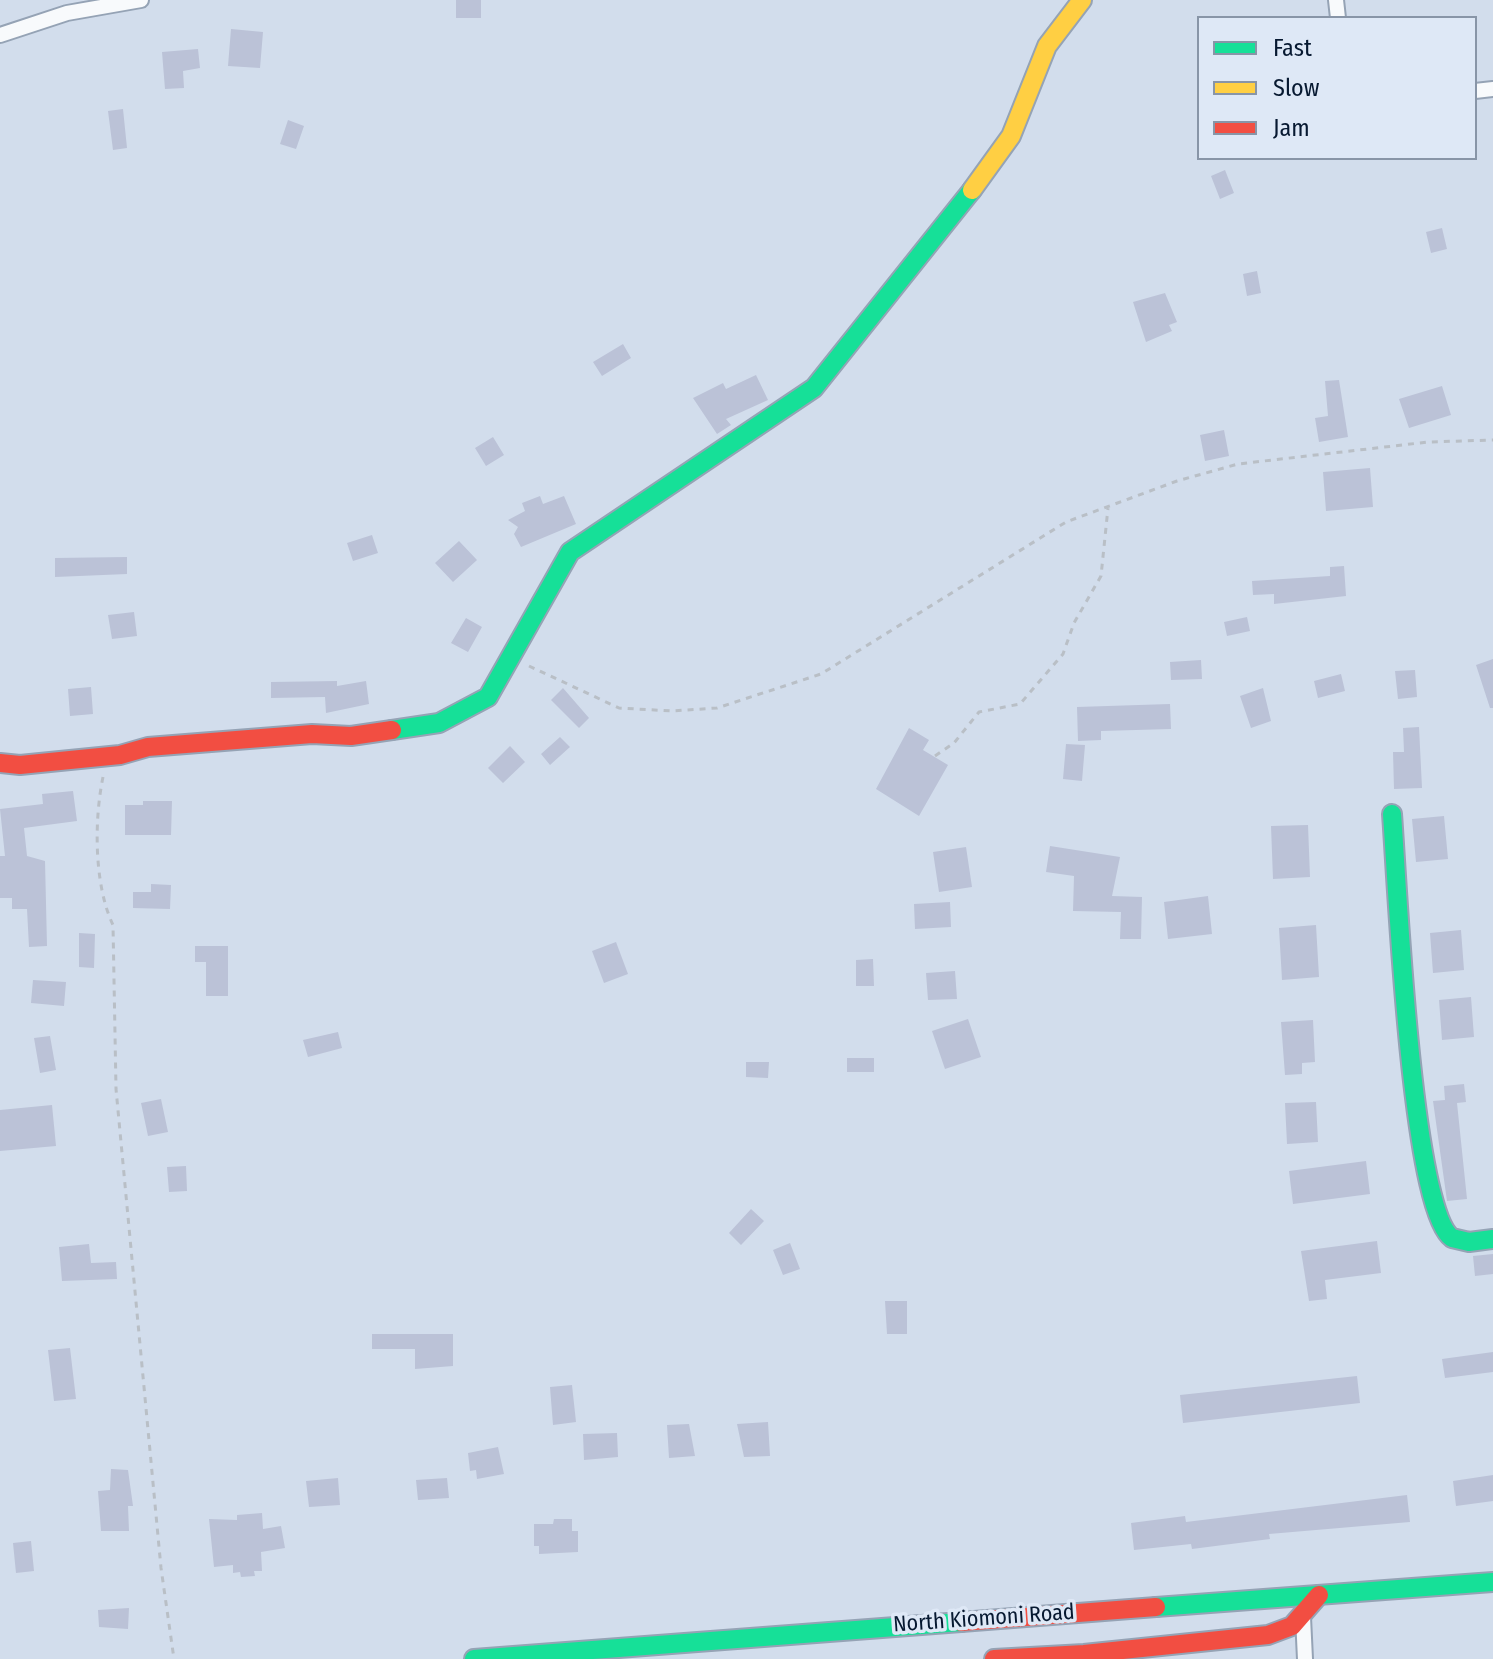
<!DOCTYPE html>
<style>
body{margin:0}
#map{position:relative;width:1493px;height:1659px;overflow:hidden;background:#d2ddec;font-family:"Fira Sans Condensed",sans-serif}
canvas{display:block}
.legend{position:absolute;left:1197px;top:16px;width:280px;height:144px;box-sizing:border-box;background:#dee8f6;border:2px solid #8895a7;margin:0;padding:10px 14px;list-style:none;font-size:24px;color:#071931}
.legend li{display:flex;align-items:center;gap:16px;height:40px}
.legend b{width:40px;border:2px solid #8895a7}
</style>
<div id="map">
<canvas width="1493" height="1659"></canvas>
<ul class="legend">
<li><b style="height:10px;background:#16e098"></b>Fast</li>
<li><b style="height:10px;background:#ffcf43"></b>Slow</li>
<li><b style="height:10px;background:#f24e42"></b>Jam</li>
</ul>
</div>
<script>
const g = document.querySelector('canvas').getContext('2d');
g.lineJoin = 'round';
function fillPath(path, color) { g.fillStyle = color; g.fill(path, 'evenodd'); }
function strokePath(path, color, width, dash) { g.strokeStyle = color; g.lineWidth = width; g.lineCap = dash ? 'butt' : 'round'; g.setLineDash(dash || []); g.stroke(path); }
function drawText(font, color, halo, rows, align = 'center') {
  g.font = font + ' "Fira Sans Condensed",sans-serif'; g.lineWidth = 7; g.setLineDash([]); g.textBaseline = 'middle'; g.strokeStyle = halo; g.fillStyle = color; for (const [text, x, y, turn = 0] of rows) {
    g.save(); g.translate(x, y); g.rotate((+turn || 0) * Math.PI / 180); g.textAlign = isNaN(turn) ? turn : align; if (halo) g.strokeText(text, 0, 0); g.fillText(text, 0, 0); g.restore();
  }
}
fillPath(new Path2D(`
 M456,0H481V18H456Z
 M231,29L263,32L260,68L228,66Z
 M198,49L200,68L183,71L184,88L165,89L162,52Z
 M123,109L127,148L113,150L108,111Z
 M288,120L304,126L296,149L280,144Z
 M1225,170L1234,193L1220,199L1211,176Z
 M1442,228L1447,249L1431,253L1426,232Z
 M1257,271L1261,293L1247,296L1243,274Z
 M1165,293L1177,322L1169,325L1172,331L1146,342L1133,302Z
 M623,344L631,358L602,376L593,362Z
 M756,375L768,400L726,419L731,425L717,434L693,398L723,383L726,389Z
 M1339,380L1348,437L1319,442L1315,418L1328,416L1325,381Z
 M1442,386L1451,415L1409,428L1399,399Z
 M1224,430L1229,456L1205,461L1200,435Z
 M493,437L504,455L486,466L475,448Z
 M1370,468L1373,507L1326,511L1323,472Z
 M540,496L543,504L564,496L576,524L521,547L514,534L518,527L508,520L525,511L522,503Z
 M372,535L378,553L353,561L347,543Z
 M459,541L477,560L453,582L435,563Z
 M127,557V574L55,577V558Z
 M1344,566L1346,596L1274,604V594L1253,595L1252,581L1330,576V567Z
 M134,612L137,636L112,639L108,615Z
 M1247,617L1250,631L1227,636L1224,622Z
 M466,618L482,627L468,652L451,643Z
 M1493,659V708H1490L1476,665Z
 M1201,660L1202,679L1171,680L1170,662Z
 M1415,670L1417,697L1398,699L1395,671Z
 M1341,674L1345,691L1318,698L1314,681Z
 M337,681V686L366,681L369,704L326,713L325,697L271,698V682Z
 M91,687L93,714L70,716L68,689Z
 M563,688L589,718L579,728L551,700Z
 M1263,688L1271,721L1251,728L1240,696Z
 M1170,704L1171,729L1101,731V740L1078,741L1077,707Z
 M1419,727L1422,788L1394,789L1393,752H1404L1403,728Z
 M909,728L929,740L923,750L948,765L919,816L876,789Z
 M560,737L570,747L550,765L541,754Z
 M1066,744L1085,745L1082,781L1063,779Z
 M510,746L525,762L503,783L488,768Z
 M73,791L77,821L24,828L27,856L45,861L47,946L29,947L27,909H12V898H0V856H5L0,809L43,804L42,794Z
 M143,801H172L171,835H125V805H143Z
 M1444,816L1448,859L1416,862L1412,819Z
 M1308,825L1310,877L1273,879L1271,826Z
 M1050,846L1120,857L1112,896L1142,897L1141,939H1120L1121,912L1073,911L1074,876L1046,872Z
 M966,847L972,887L939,892L933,852Z
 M151,884L171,885L170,909L133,908V892H151Z
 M1208,896L1212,934L1168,939L1164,902Z
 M950,902L951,927L915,929L914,904Z
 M1316,925L1319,977L1282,980L1279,928Z
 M1461,930L1464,970L1433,973L1430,933Z
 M79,933L95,934L94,968L79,967Z
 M616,942L628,974L604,983L592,951Z
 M195,946H228V996H206V962H195Z
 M873,959L874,986H856V960Z
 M955,971L957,999L928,1000L926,973Z
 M33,980L66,982L64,1006L31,1003Z
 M1471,997L1474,1037L1442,1040L1439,1000Z
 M968,1019L981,1057L945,1069L932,1031Z
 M1313,1020L1315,1062L1302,1063V1074L1285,1075L1281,1022Z
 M338,1032L342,1048L308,1057L303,1040Z
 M50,1036L56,1070L40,1073L34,1038Z
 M847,1058H874V1072H847Z
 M746,1062H769L768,1078L746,1077Z
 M1464,1084L1466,1102L1457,1103L1467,1199L1447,1201L1433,1101L1445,1100L1444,1086Z
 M161,1099L168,1132L148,1136L141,1103Z
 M1316,1102L1318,1142L1287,1144L1285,1103Z
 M52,1105L56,1146L0,1151V1110Z
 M1366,1161L1370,1194L1293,1204L1289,1171Z
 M186,1166L187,1191L169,1192L167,1167Z
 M751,1209L764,1221L741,1245L729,1233Z
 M1377,1241L1381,1273L1325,1280L1327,1299L1309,1301L1301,1251Z
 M790,1243L800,1269L783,1275L773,1250Z
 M89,1244L91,1263L116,1262L117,1279L62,1281L59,1247Z
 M1493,1254V1274L1475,1276L1473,1256Z
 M885,1301H907V1334H887Z
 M372,1334H453V1366L415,1369V1349H372Z
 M70,1348L76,1399L54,1401L48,1350Z
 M1493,1352V1372L1445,1378L1442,1359Z
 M1357,1376L1360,1403L1183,1423L1180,1395Z
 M572,1385L576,1422L553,1425L550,1387Z
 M768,1422L770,1456L744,1457L737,1424Z
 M689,1424L695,1456L669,1458L667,1425Z
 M617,1433L618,1457L584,1460L583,1434Z
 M498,1447L504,1474L477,1479L476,1470L470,1471L468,1453Z
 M111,1469L128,1470L133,1506H128L129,1531H101L98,1491L110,1490Z
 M1493,1475V1501L1456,1506L1453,1481Z
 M338,1478L340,1505L309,1507L306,1481Z
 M447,1478L449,1498L418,1500L416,1480Z
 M1407,1495L1410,1522L1269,1534L1270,1539L1192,1549L1191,1544L1134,1550L1131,1523L1185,1516L1186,1522Z
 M262,1513L263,1529L281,1526L285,1548L261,1552L262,1571H254L255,1576L241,1577L240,1572L233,1573V1565L214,1567L209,1519L237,1520V1515Z
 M554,1519H572V1531H578V1552L539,1554V1546H534V1524H553Z
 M31,1541L34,1571L16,1573L13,1543Z
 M129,1608L128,1629L99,1627L98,1610Z`), '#bbc2d7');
const street = new Path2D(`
 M1336,0L1338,18
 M0,35L67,13L141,0
 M1475,91L1493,89
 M1303,1617L1305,1659`);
const fast = new Path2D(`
 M392,730L439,723L488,697L570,552L814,388L972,190
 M1392,814C1397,878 1411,1209 1452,1238L1469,1242L1493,1239
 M1156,1607L1493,1582
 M474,1659L961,1622`);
const slow = new Path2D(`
 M972,190L1011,136L1047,46L1082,0`);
const jam = new Path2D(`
 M0,763L20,765L120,755L148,747L312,734L351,736L392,730
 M961,1622L1156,1607
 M994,1659L1084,1654L1268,1635L1292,1626L1319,1595`);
strokePath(street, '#95a3b5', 18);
strokePath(fast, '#95a3b5', 22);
strokePath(slow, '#95a3b5', 22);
strokePath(jam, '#95a3b5', 22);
strokePath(new Path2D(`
 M529,666L619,708L672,711L717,708L821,674L1066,522L1177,481L1238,464L1428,442L1493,440
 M935,756L954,743L979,712L1020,704L1063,654L1074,623L1101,576L1108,508
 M103,777C94,820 94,885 113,925L116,1089L161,1568L174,1659`), '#b9bfc6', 3, [6, 6]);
strokePath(street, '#f8fafc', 14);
strokePath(fast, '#16e098', 18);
strokePath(slow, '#ffcf43', 18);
strokePath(jam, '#f24e42', 18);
drawText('22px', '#071931', '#dee8f6', [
 ["North Kiomoni Road",984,1619,-4]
]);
</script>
